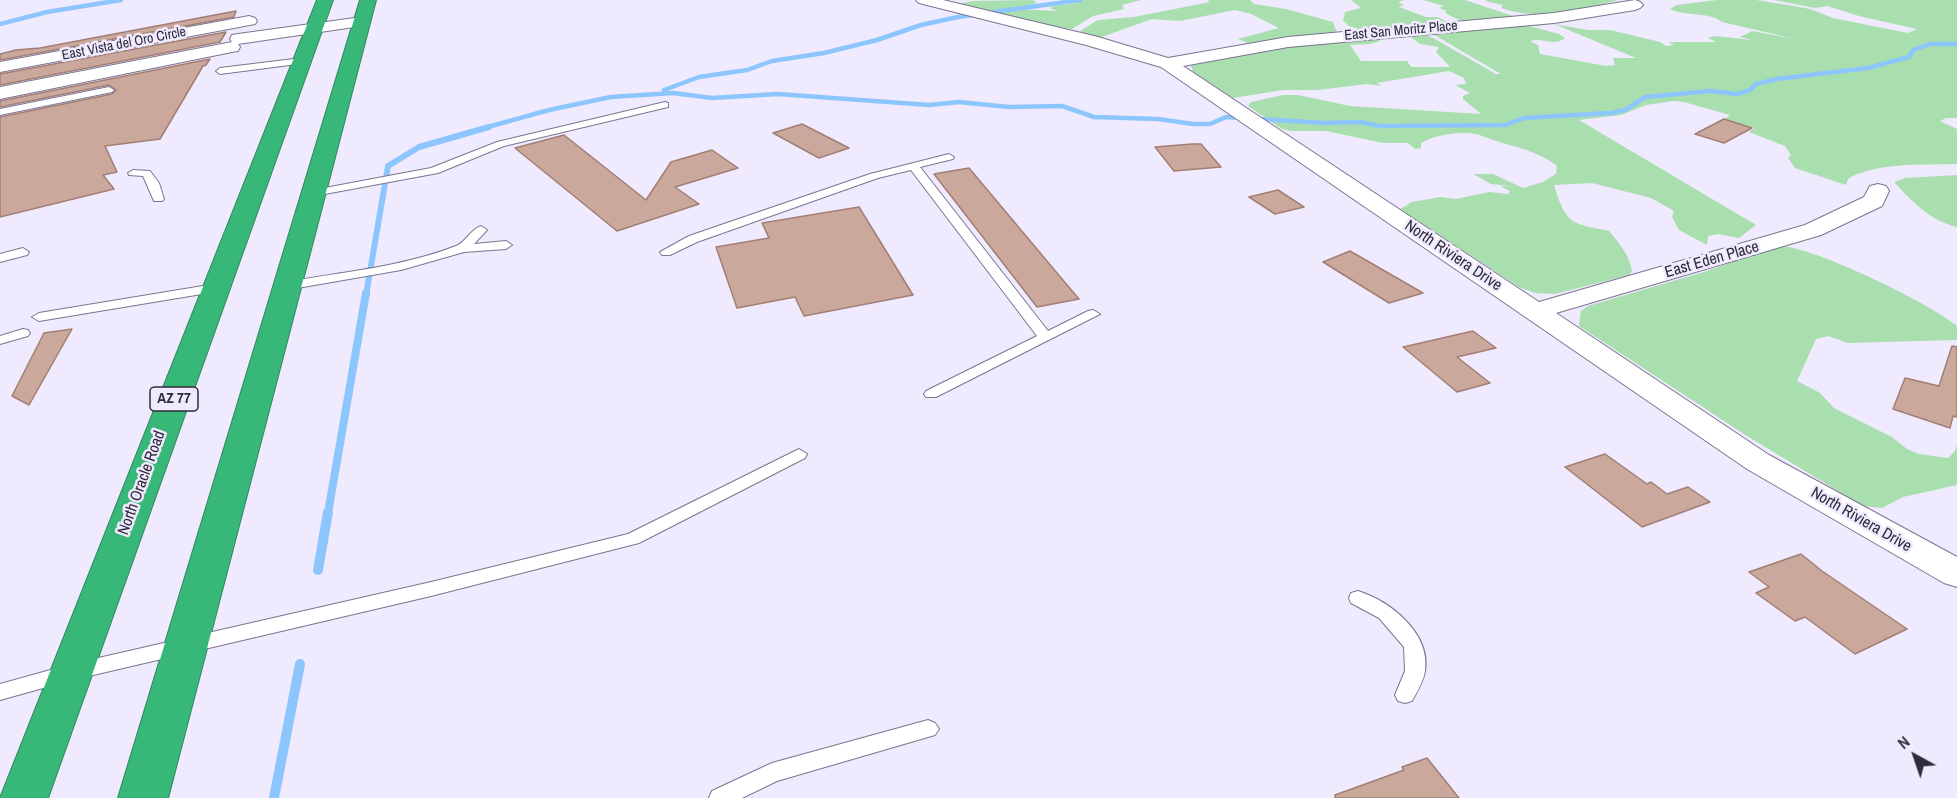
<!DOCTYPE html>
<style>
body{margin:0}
#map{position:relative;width:1957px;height:798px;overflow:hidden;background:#f0eafe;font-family:"Archivo Narrow",sans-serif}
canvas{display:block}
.north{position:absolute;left:1885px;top:726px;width:60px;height:60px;-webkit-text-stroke:4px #f0eafe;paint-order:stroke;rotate:320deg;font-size:16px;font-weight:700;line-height:24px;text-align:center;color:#2f2b38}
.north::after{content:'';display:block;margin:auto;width:21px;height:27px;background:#2f2b38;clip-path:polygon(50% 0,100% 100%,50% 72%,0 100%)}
</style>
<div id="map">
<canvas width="1957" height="798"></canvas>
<div class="north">N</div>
</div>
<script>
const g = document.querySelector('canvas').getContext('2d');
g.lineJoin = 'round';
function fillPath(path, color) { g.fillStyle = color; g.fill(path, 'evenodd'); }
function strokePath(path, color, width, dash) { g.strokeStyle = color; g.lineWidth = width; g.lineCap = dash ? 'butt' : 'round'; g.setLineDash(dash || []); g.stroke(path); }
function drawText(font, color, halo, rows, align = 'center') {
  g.font = font + ' "Archivo Narrow",sans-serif'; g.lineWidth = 5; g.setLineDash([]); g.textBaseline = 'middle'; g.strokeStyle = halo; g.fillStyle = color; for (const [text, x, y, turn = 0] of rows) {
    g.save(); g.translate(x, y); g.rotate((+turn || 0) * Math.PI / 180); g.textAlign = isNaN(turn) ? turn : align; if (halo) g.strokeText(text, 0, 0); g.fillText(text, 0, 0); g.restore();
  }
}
fillPath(new Path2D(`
 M1033,0L1037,3L1016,9L1057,11L1050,8L1053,6L1079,3H1063L1065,0H1141L1122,5L1124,9L1093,16L1072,29L1013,20L958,4L973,1Z
 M1207,0H1250L1254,4L1286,9L1333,22L1337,33L1248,43L1238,39L1279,28L1251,14L1235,10L1180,21L1152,19L1099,38L1081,36L1080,31L1098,20L1134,17L1210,2Z
 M1351,0H1405L1398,2L1404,5L1399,7L1426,17H1438L1449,23L1365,31L1349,26L1343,20L1345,12L1361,8Z
 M1423,0H1465L1516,17C1491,20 1467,29 1445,12L1447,11L1439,8L1444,6Z
 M1488,0H1618C1578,12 1540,21 1501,8L1503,5L1485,1Z
 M1717,0H1756L1788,5L1810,9L1833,18L1908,33L1917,29L1859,16L1827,6L1815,8L1774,0H1957V118H1946L1940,121L1957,129V164C1927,165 1874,162 1848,179L1846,185L1795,168L1788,158L1791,155L1785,146L1749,132L1755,128L1724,120L1730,115L1684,102L1674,101L1646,105L1621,115L1579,120L1756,225L1739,238L1718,234L1708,236L1707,245L1679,230L1672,217L1674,211L1651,198L1592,183L1554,185C1566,224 1570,223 1609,231C1619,243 1629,254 1632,271L1629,275L1555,294L1535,293L1519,287L1400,209L1412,202L1440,197L1456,199L1489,192L1508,194L1510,191L1500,186L1518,187L1491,184L1473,174H1493L1523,188L1543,182L1556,174L1557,166C1538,151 1515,147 1493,140C1487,138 1481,135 1475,134C1459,131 1435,135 1421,143V148L1415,149L1408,143H1383L1326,131H1290L1282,129L1248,106L1251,102L1283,95H1298L1350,106L1481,114L1463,99V96L1470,93L1455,85L1466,84L1464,78L1449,71L1377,83L1382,86L1367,84L1318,90H1283L1233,98L1193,72L1191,66L1198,61L1260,50L1376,37L1380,41L1370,44L1350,45L1361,61H1407L1411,67H1450L1436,52L1439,47L1420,44L1405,33H1419L1433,38L1496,74H1501L1431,33L1533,23L1542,26H1529L1559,34L1565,38C1555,47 1541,37 1530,41L1538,45L1540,54L1606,66L1615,65L1613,58H1636L1554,24L1588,30H1610L1660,42L1666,46L1674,45L1668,42H1716L1708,38L1714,36L1753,40L1740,37L1752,31L1795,39L1722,22C1709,11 1685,17 1670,9L1677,5Z
 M1957,175V227C1930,221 1912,201 1894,182L1905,178Z
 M1777,246C1807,243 1932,304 1957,326V340L1848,343L1828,336L1816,339L1797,381L1820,393L1834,408L1892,437L1907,449L1919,454L1948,458L1955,451L1957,444V485L1903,497L1882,508L1863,506L1747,436L1579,326L1581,311L1588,306L1707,271Z`), '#a9deae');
strokePath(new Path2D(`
 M0,24L47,12L121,0
 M664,90L699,77L747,70L772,61L824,53L877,40L921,25L958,17L1080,0
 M484,128L549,110L611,97L673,93L712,98L778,94L929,105L959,102L1009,107L1062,106L1094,117L1158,119L1193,124H1210L1226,117L1325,123L1361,122L1379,126L1505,125L1524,118L1610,113L1625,110L1645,97L1710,91L1738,94L1750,90L1756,84L1777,79L1868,68L1909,57L1913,50L1930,44H1957`), '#8dc6fd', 4.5);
strokePath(new Path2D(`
 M366,295L388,166L419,147L489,127`), '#8dc6fd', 6);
strokePath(new Path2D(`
 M328,513L366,293`), '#8dc6fd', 8);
strokePath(new Path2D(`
 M318,570L328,512
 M274,798L300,664`), '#8dc6fd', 10);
const building = new Path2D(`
 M236,11L234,17L0,60V54L16,50L40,48Z
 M226,32L220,42L0,85V74Z
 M210,59L206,65L203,66L160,139L105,146L117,172L103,175L114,189L0,217V117L112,94L116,90L109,85L0,107V101Z
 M1724,119L1752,128L1724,143L1695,134Z
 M802,124L849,148L819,158L773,133Z
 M564,135L646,200L671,162L712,150L738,168L675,187L699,204L617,231L515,148Z
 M1192,144H1201L1221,167L1174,171L1155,147Z
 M969,168L1062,279L1079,299L1037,307L934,174Z
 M1278,190L1304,207L1275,214L1249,197Z
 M859,207L913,295L804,316L795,297L737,308L716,247L769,238L762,223Z
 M1350,251L1423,293L1389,303L1323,262Z
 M72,329L29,405L12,396L44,333Z
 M1473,331L1496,348L1457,357L1490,383L1457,392L1403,347Z
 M1952,346L1957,347V417L1953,416L1950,428L1893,409L1905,378L1939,386Z
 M1605,454L1647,484L1651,482L1667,494L1688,487L1710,502L1642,527L1565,467Z
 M1801,554L1822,571L1907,629L1855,654L1805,617L1795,621L1756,593L1769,587L1749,572Z
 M1427,758L1459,798H1335V795L1404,770L1402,767Z`);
fillPath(building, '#cba89c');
strokePath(building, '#a17f74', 1.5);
const lane = new Path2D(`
 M302,58L305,59V63L220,74L216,71L220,68Z
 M109,87L114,90L112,92L0,115V109Z
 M665,102L668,103V107L504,146L438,173L314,196L308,193L314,190L431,168L497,142Z
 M949,154L954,157L953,159L920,167L1048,331L1088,311L1093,310L1100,314L936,397H926L924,394L926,391L1037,336L911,170L878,178L697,242L670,255H662L660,252L689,236L870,174Z
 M133,170L150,171L159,183L164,199L162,201H154L143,176L129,175L128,173Z
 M481,226L487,230L474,244L506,241L512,245L506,249L464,252L401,270L286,290L280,286L286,282C342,272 402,267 456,246C466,242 470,230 481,226Z
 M23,248L29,252L27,255L0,262V254Z
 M215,284L221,288L220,291L39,321L32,317L39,313Z
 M23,329L28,330L30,333L28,336L0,344V336Z
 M799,449L807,454L805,458L639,543L431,596L72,680L0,700V684L72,664L431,582L628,534Z
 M1358,591C1390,601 1431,633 1425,671C1424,680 1417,692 1412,701L1405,703L1398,701L1395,695L1405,671L1404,647L1379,618L1351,603L1349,598L1351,593Z
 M928,720L935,723L939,729L935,735L777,781L742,798H709L712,791L772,763Z`);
const street = new Path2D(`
 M916,0H943L1098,37L1168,58L1288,37L1554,13L1635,0L1640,2L1643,5L1640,8L1635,10L1554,23L1288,47L1183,66L1539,302L1805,225L1864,197L1870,186L1878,184L1886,186L1889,191L1882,206L1821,235L1556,313L1769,455L1957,557V587L1944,583L1747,469L1161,67L1086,45L919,3Z
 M249,16L255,18L257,21L255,24L0,72V62Z
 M362,17L368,19L370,22L368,25L238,44L240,47L238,51L232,52L0,99V87L232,42L230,39L232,35L238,34Z`);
const highway = new Path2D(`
 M317,0H333L48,798H0Z
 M360,0H376L168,798H118Z`);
strokePath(lane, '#7c7491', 2);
strokePath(street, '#7c7491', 2);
strokePath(highway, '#348762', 2);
fillPath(lane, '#fff');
fillPath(street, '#fff');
fillPath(highway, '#37b878');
drawText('14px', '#2f2b38', '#f0eafe', [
 ["East San Moritz Place",1401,31,-5],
 ["East Vista del Oro Circle",124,44,-11]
]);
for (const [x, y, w] of [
 [174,399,48]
]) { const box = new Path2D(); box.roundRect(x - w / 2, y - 12, w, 24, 4.5); g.fillStyle = '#f0eafe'; g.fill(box); strokePath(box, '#2f2b38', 1.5); }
drawText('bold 15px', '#2f2b38', null, [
 ["AZ 77",174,399]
]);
drawText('16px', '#2f2b38', '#f0eafe', [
 ["North Riviera Drive",1453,256,34],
 ["East Eden Place",1712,260,-16],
 ["North Oracle Road",142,483,-70],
 ["North Riviera Drive",1861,520,30]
]);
</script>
